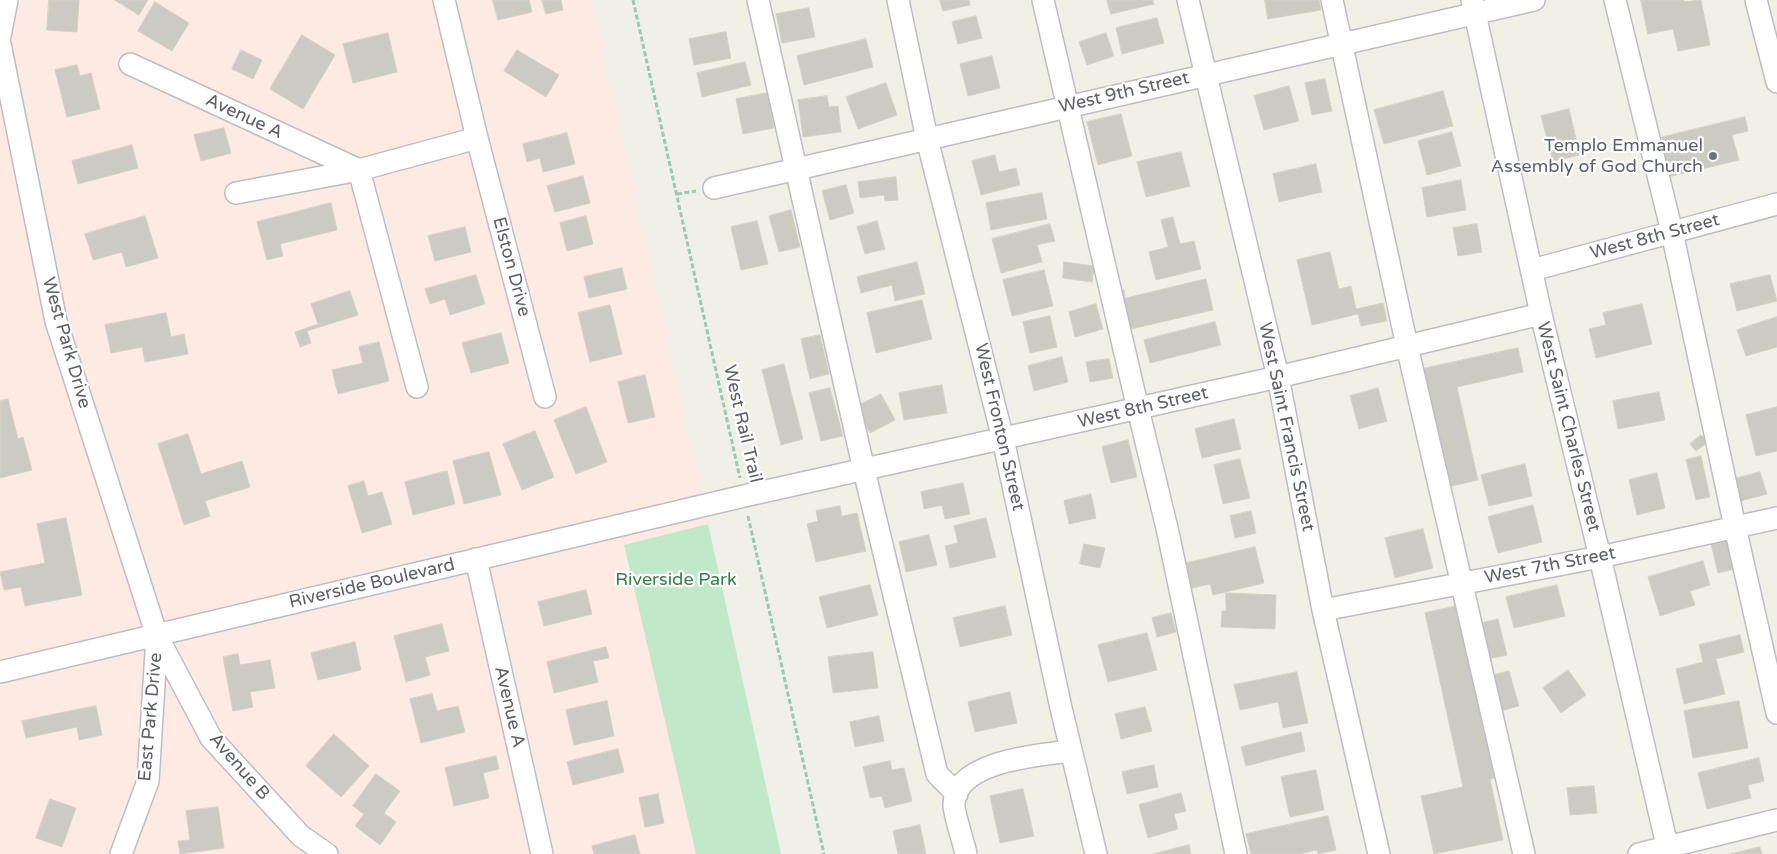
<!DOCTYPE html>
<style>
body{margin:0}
canvas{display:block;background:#f0f0e6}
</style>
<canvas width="1777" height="854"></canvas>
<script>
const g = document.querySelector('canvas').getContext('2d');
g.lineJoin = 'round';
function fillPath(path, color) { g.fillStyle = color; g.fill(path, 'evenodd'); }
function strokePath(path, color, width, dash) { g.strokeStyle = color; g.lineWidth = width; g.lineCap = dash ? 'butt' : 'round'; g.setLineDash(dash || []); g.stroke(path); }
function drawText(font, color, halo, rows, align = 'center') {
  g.font = font + ' "Varela Round",sans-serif'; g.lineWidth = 4.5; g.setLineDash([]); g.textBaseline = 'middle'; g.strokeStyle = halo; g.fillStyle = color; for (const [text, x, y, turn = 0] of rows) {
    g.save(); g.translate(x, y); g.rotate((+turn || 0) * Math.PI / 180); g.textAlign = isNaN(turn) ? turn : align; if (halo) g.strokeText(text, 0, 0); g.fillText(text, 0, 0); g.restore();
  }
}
fillPath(new Path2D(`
 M0,0H591L708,524L624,545L696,854H0Z`), '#fdeae2');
fillPath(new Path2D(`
 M708,524L781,854H696L624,545Z`), '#c1e9c9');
const building = new Path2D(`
 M49,0H79L77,32L47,30Z
 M115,0H148L139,15Z
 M493,0H529L532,12L498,20Z
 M542,0H561L563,10L546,14Z
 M940,0H969L970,5L943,11Z
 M1107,0H1153L1154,4L1111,14Z
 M1265,0H1319L1321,10L1268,19Z
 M1641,0H1684V2L1701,0L1710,45L1678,51L1673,29L1648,34Z
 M155,2L189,23L172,51L138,31Z
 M809,8L815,37L782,43L776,14Z
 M976,16L982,38L958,44L952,22Z
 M1157,18L1164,43L1122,54L1116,28Z
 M726,32L731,58L694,65L689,39Z
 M388,33L397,72L353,83L343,44Z
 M1106,33L1114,56L1087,65L1079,42Z
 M302,35L335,55L303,109L270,89Z
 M866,39L873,67L804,85L797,56Z
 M241,50L262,60L253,79L232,69Z
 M517,50L559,75L546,97L504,71Z
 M992,56L1000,88L968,96L960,64Z
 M745,62L751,85L702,97L697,73Z
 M77,65L80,76L91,73L100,109L67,117L55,70Z
 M1325,79L1332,111L1312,115L1305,83Z
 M886,83L897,115L858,129L846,97Z
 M1289,86L1299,121L1264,130L1254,96Z
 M1443,91L1453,126L1384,144L1374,110Z
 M767,93L774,128L743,134L736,99Z
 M827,96L829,107L838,106L841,132L803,137L798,100Z
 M1569,109L1580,155L1553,161L1541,116Z
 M1121,114L1132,156L1098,165L1087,122Z
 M1745,117L1748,131L1732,135L1739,160L1668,177L1659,138Z
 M224,128L231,153L201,161L194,135Z
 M1452,132L1461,166L1427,175L1418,141Z
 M567,133L575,164L543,172L540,158L527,162L523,144Z
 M132,145L138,168L78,184L72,161Z
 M1181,152L1190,186L1146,197L1137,162Z
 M995,155L999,172L1016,168L1020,185L981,195L972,161Z
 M1316,164L1322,192L1279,202L1273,174Z
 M583,176L590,203L555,212L547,186Z
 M896,177L898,200L885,201L884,195L860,198L858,182Z
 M1461,180L1466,210L1427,217L1422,188Z
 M846,185L854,213L830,220L822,191Z
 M1042,193L1047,219L991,230L986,203Z
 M331,203L337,230L280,244L283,256L267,260L257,222Z
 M791,210L800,247L779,252L769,216Z
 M145,216L158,258L126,267L122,252L93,260L85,234Z
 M586,216L593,244L567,251L560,223Z
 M1173,217L1180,244L1194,241L1201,269L1156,280L1149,252L1168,247L1161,220Z
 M757,221L768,264L741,270L731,227Z
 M877,221L885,249L865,254L857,227Z
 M1050,224L1055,241L1037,245L1042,262L1001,273L992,239Z
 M1477,224L1482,252L1458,256L1453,228Z
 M465,227L471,252L435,261L428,236Z
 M1330,252L1339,289L1351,286L1356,309L1383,303L1387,321L1361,326L1358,314L1312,325L1297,260Z
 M917,262L925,294L895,301L892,285L861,293L857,277Z
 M1064,262L1094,266L1092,282L1063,278Z
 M622,268L627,289L589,298L584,277Z
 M1044,270L1053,306L1012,316L1003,280Z
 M476,275L485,304L450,315L445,299L430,304L425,289Z
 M1770,275L1777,301L1737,311L1730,284Z
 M1206,279L1213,310L1127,330L1118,291L1124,290L1125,298Z
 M350,291L358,315L307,331L311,343L300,347L295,332L318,324L311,304Z
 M922,300L932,339L876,353L867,313Z
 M1096,304L1103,329L1075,337L1069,312Z
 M1642,304L1652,344L1596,358L1589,329L1606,325L1603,313Z
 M610,305L622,354L590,362L578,313Z
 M166,313L171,337L184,334L188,354L145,362L142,347L111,353L105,325Z
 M1050,316L1057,347L1030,353L1023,322Z
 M1777,317V347L1746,356L1737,330Z
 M1215,322L1221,345L1150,363L1144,340Z
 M501,333L509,363L471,373L462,343Z
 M820,335L829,374L810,379L801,339Z
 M379,342L389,381L338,394L332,370L363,363L359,347Z
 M1518,348L1523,372L1457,387L1478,480L1448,487L1422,369Z
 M1062,357L1068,382L1034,391L1028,366Z
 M1109,359L1113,378L1090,382L1086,362Z
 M784,364L803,439L781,445L762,370Z
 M645,375L655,417L628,423L618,382Z
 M942,385L947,413L904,420L899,393Z
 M830,388L843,436L821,441L809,393Z
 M1378,388L1387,421L1359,429L1350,396Z
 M1659,392L1665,420L1618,429L1613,401Z
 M881,394L895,420L870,433L856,407Z
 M8,399L18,439L23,437L32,470L0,478V401Z
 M586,407L607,462L576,474L554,420Z
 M1777,407V451L1756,456L1746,415Z
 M1234,419L1241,449L1202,458L1195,429Z
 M535,431L554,477L522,490L503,444Z
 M188,434L201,474L242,461L250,487L205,501L210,516L184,525L158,444Z
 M1701,435L1708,442L1696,451L1690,444Z
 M1128,440L1137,477L1111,483L1102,447Z
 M489,452L501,495L464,504L453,461Z
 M1701,456L1710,497L1696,500L1686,460Z
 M1240,459L1250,498L1223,504L1214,465Z
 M1525,464L1532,496L1489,506L1481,475Z
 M447,471L455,504L413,515L405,482Z
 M1760,472L1767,494L1737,502L1731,480Z
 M1657,473L1665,508L1637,515L1629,480Z
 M364,481L368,496L382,492L392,524L362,533L348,486Z
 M963,483L970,514L945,519L942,505L924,509L921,492Z
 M1091,494L1096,518L1069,524L1064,501Z
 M1533,505L1542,542L1498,553L1488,517Z
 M840,506L842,516L857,513L866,551L816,562L807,524L818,521L816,511Z
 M1251,511L1256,533L1235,538L1230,516Z
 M66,518L82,595L25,606L21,587L4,590L0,572L45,563L37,524Z
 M986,518L996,557L950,568L945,546L958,543L954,526Z
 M1423,529L1433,568L1395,578L1385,538Z
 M929,535L937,565L906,572L899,542Z
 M1729,539L1736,569L1718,573L1711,544Z
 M1084,544L1105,548L1100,568L1080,564Z
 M1255,547L1264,583L1213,595L1210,584L1189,589L1183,564Z
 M1703,561L1710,585L1690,591L1695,605L1660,616L1648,577Z
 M870,585L878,615L827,628L819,597Z
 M1557,585L1565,616L1514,628L1506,597Z
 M586,590L592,614L544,626L538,602Z
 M1226,593L1276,595L1275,629L1221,627L1222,611H1226Z
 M1005,606L1012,635L960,647L953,618Z
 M1457,606L1495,778L1490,779L1503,840L1434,854L1421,796L1463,787L1425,613Z
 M1171,613L1176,632L1157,637L1152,618Z
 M1498,619L1507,655L1488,659L1479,624Z
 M442,624L449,651L425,657L430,675L406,682L394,636Z
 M1147,633L1157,670L1108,682L1098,645Z
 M1740,635L1744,652L1716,659L1725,694L1684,704L1676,669L1703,662L1699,645Z
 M355,642L361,670L318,680L311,653Z
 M606,647L609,658L593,661L598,682L554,693L547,662Z
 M873,652L878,688L833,693L828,657Z
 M238,654L240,665L270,660L275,688L250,692L253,707L233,711L223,657Z
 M1568,670L1586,695L1561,713L1543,688Z
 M1509,671L1519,706L1501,711L1491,676Z
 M1297,672L1308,723L1283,728L1278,702L1240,710L1234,685Z
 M1010,692L1017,723L975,732L968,702Z
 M432,694L437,711L458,706L465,732L421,743L410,699Z
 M607,701L614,736L574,745L566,710Z
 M1739,701L1748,748L1693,758L1684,711Z
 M96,706L102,735L79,740L77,727L26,738L22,721Z
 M1145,707L1152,731L1121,739L1115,714Z
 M879,716L884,741L855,747L850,722Z
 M1301,732L1305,751L1246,766L1241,747Z
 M334,734L369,766L341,797L306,766Z
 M618,749L624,772L573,785L567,762Z
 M496,756L499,769L483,773L489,798L454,806L445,768Z
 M1759,758L1764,781L1748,785L1751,798L1707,809L1698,773Z
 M890,761L892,770L904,768L912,801L885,808L882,796L870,798L863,767Z
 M1154,765L1158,787L1127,794L1122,772Z
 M1316,770L1324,810L1290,817L1281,777Z
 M376,774L400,791L384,813L396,822L380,845L355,826L364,814L353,806Z
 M1594,786L1597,813L1570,815L1567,788Z
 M1023,789L1034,836L1000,843L990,796Z
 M1181,793L1186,811L1174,814L1178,829L1148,838L1139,805Z
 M658,794L664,823L645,827L639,798Z
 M50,799L76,808L62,847L36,838Z
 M218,807L224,848L180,854L178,841L190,840L186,811Z
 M1328,816L1336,850L1318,854L1317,850L1299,854H1251L1246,834Z
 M920,825L926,854H898L893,831Z
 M635,835L640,854H594L592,846Z
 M1189,845L1191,854H1153Z
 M1760,847L1762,854H1731Z`);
fillPath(building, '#cbcac3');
strokePath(building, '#d5d3c3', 1);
const minor = new Path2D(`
 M444,0L477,138L545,397
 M758,0L864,470L937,774L957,794
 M898,0L927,139L1003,439L1061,708L1096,854
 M1043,0L1138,409L1167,528L1236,854
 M1188,0L1278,377L1323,610L1379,854
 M1332,0L1407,346L1524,854
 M1472,0L1541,314L1600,557L1669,854
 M1615,0L1672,232L1735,527L1777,713
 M1756,0L1777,82
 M0,36L7,0
 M0,44L56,321L157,636L211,738L301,836L327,854
 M130,64L359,170L477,138
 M714,188L1534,0
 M236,193L359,170L417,387
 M1532,270L1777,204
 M476,559L542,854
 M1323,610L1600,557L1777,518
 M0,672L744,496L1278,377L1541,314
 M121,854L148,781L157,636
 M966,854C964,843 954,815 954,805C954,761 1039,755 1071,751
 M1639,854L1777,820`);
strokePath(minor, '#bdbec5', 24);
strokePath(new Path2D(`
 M633,0L740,478
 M677,194L696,191
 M748,516L824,854`), '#9acab1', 3, [5, 2.5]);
strokePath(minor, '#fff', 21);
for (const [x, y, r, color] of [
 [1713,156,5,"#6b7280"]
]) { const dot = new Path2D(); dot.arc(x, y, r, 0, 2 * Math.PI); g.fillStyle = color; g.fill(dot); strokePath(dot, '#fff', 2); }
drawText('18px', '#5d6067', '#fff', [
 ["West 9th Street",1124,93,-13],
 ["Avenue A",244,117,25],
 ["West 8th Street",1655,237,-15],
 ["Elston Drive",511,267,75],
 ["West Park Drive",66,343,74],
 ["West 8th Street",1143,408,-13],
 ["West Rail Trail",742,424,77],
 ["West Fronton Street",999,427,77],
 ["West Saint Francis Street",1286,427,78],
 ["West Saint Charles Street",1568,427,76],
 ["West 7th Street",1550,566,-11],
 ["Riverside Boulevard",372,584,-13],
 ["Avenue A",509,707,77],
 ["East Park Drive",151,717,-85],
 ["Avenue B",239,767,49]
]);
drawText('18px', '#5b616d', '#fff', [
 ["Templo Emmanuel",1703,146],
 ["Assembly of God Church",1703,167]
], 'right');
drawText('18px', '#308244', '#fff', [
 ["Riverside Park",676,580]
]);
</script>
